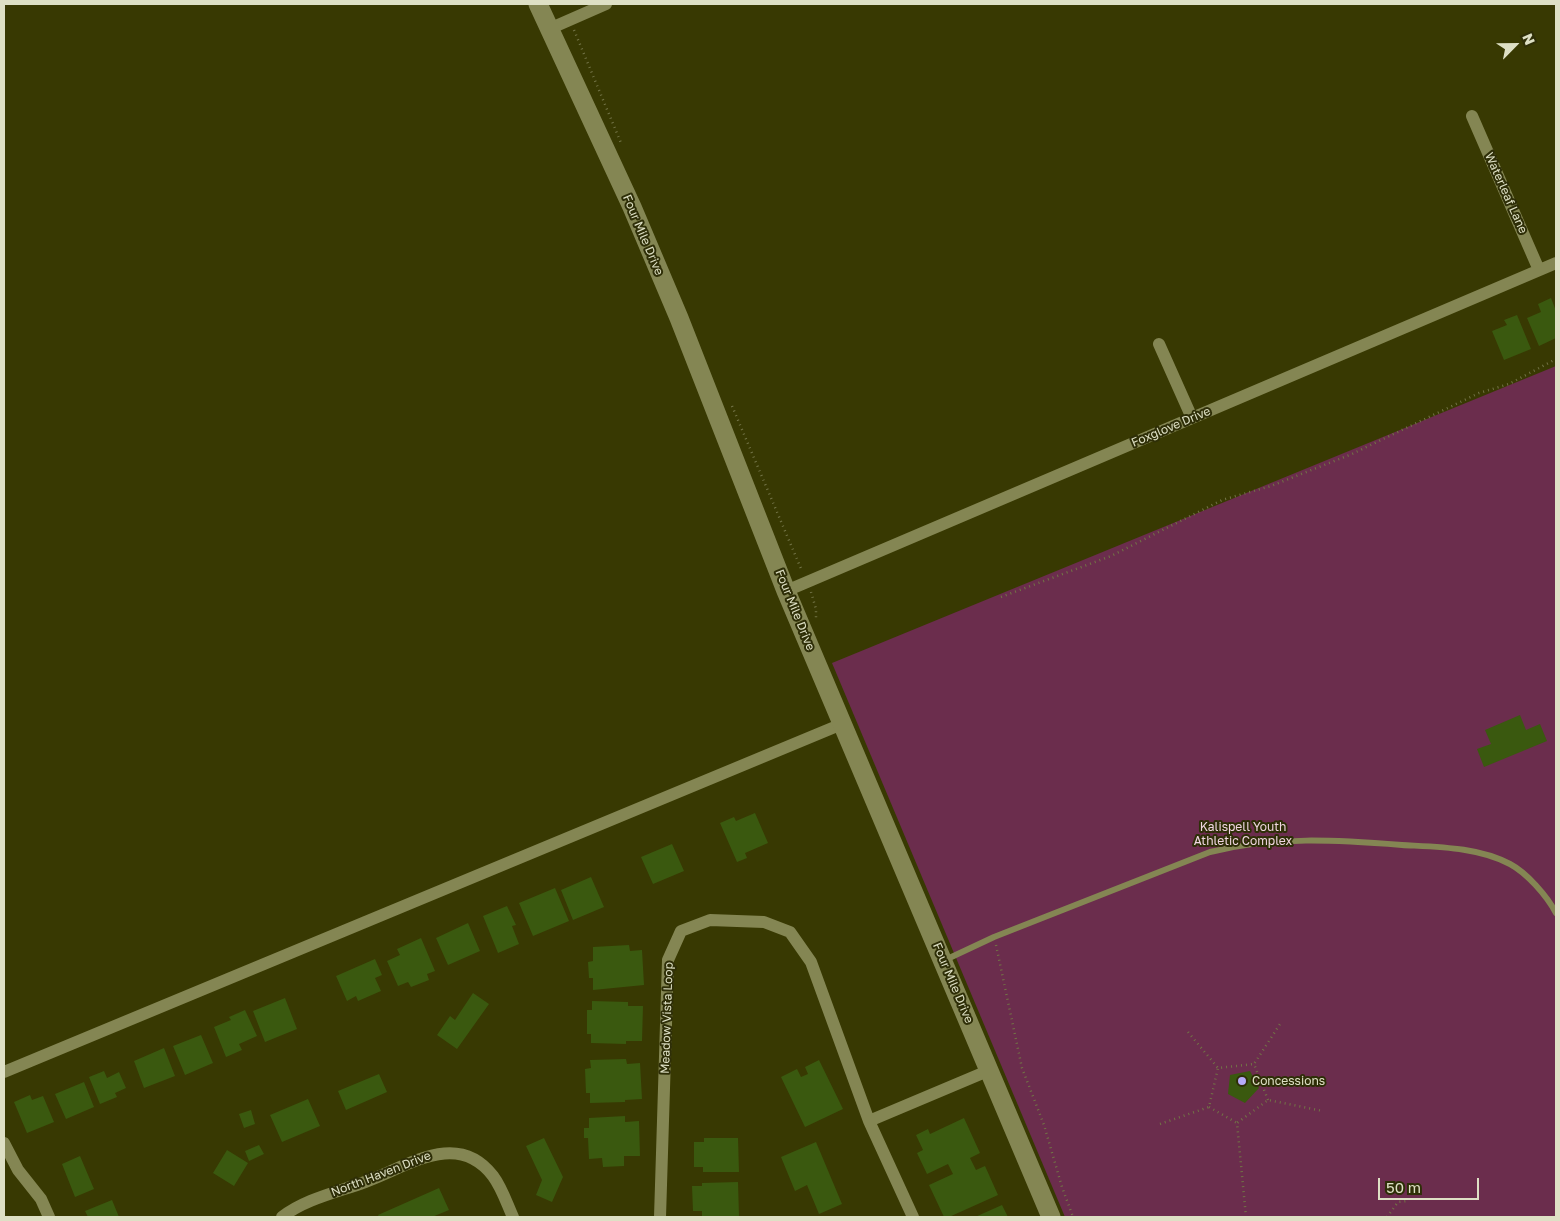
<!DOCTYPE html>
<style>
body{margin:0}
#map{position:relative;width:1560px;height:1221px;overflow:hidden;background:#383902;font-family:"Golos Text",sans-serif}
canvas{display:block}
.frame{position:absolute;inset:0;border:5px solid #dee0c5;pointer-events:none}
.north{position:absolute;left:1490px;top:20px;width:50px;height:50px;-webkit-text-stroke:4px #2e2e07;paint-order:stroke;rotate:67deg;font-size:14px;font-weight:700;line-height:20px;text-align:center;color:#dee0c5}
.north::after{content:'';display:block;margin:auto;width:18px;height:22px;background:#dee0c5;clip-path:polygon(50% 0,100% 100%,50% 72%,0 100%)}
.scale{position:absolute;left:1378px;top:1178px;width:101px;height:22px;box-sizing:border-box;border:2px solid #dee0c5;border-top:0;padding-left:6px;font-size:15px;line-height:18px;white-space:nowrap;color:#dee0c5;-webkit-text-stroke:4px #2e2e07;paint-order:stroke}
</style>
<div id="map">
<canvas width="1560" height="1221"></canvas>
<div class="frame"></div>
<div class="north">N</div>
<div class="scale">50 m</div>
</div>
<script>
const g = document.querySelector('canvas').getContext('2d');
g.lineJoin = 'round';
function fillPath(path, color) { g.fillStyle = color; g.fill(path, 'evenodd'); }
function strokePath(path, color, width, dash) { g.strokeStyle = color; g.lineWidth = width; g.lineCap = dash ? 'butt' : 'round'; g.setLineDash(dash || []); g.stroke(path); }
function drawText(font, color, halo, rows, align = 'center') {
  g.font = font + ' "Golos Text",sans-serif'; g.lineWidth = 4; g.setLineDash([]); g.textBaseline = 'middle'; g.strokeStyle = halo; g.fillStyle = color; for (const [text, x, y, turn = 0] of rows) {
    g.save(); g.translate(x, y); g.rotate((+turn || 0) * Math.PI / 180); g.textAlign = isNaN(turn) ? turn : align; if (halo) g.strokeText(text, 0, 0); g.fillText(text, 0, 0); g.restore();
  }
}
fillPath(new Path2D(`
 M1556,366V1217H1065L832,663Z`), '#6b2d4d');
fillPath(new Path2D(`
 M1551,298L1556,311V338L1539,346L1527,318L1541,312L1538,304Z
 M1517,315L1531,349L1504,360L1492,331L1507,325L1504,320Z
 M1520,715L1526,730L1540,724L1547,741L1484,767L1477,749L1491,744L1485,730Z
 M755,813L768,843L745,853L747,858L737,862L720,823L734,817L736,821Z
 M672,844L684,871L653,884L641,857Z
 M591,877L604,907L573,920L561,890Z
 M555,888L569,921L533,936L519,903Z
 M507,906L516,925L512,926L519,944L498,953L483,916Z
 M468,923L480,951L448,965L436,938Z
 M421,938L435,971L427,974L429,980L411,987L408,982L398,986L387,961L400,955L397,949Z
 M629,945L630,951L642,950L644,985L593,990V978H589L588,962L593,961V947Z
 M375,959L382,975L375,978L381,991L358,1001L356,996L347,1001L336,976Z
 M473,993L489,1004L457,1049L437,1035L450,1016L455,1020Z
 M285,998L297,1029L265,1042L253,1011Z
 M592,1001L628,1002V1006H643L642,1041H626V1044L591,1043V1034H587V1010H592Z
 M245,1010L257,1036L239,1044L242,1050L226,1057L214,1027L231,1020L229,1017Z
 M201,1035L213,1063L185,1075L173,1046Z
 M164,1048L175,1076L144,1088L134,1061Z
 M626,1059L627,1064L640,1063L642,1099L625,1100V1102L590,1103V1093H586L585,1069L591,1068L590,1060Z
 M819,1060L843,1109L805,1127L781,1077L797,1069L801,1077L808,1074L805,1067Z
 M104,1071L107,1078L119,1072L126,1088L115,1093L117,1097L100,1104L89,1077Z
 M1250,1071L1259,1088L1245,1103L1228,1094L1230,1075Z
 M379,1074L387,1092L346,1110L338,1091Z
 M84,1082L94,1107L66,1119L55,1094Z
 M30,1095L32,1100L43,1096L54,1122L27,1133L14,1102Z
 M308,1099L320,1126L282,1142L270,1115Z
 M251,1110L255,1124L244,1128L239,1114Z
 M625,1116V1122L639,1121L640,1156H624V1166L603,1167L602,1158L589,1159L588,1138H584V1128H589V1118Z
 M964,1118L980,1153L970,1158L976,1170L985,1166L998,1195L949,1217H944L929,1185L953,1174L948,1164L927,1174L917,1153L923,1150L916,1135L928,1129L930,1134Z
 M544,1138L563,1177L552,1202L536,1195L542,1180L526,1146Z
 M704,1138H738L739,1172H703V1167H694V1142H704Z
 M816,1142L842,1204L819,1214L807,1185L795,1191L781,1157Z
 M259,1145L264,1154L249,1161L245,1151Z
 M227,1150L248,1163L234,1186L213,1173Z
 M80,1156L94,1189L75,1197L62,1164Z
 M738,1182L739,1216L702,1217V1211H693L692,1186H702V1183Z
 M439,1188L449,1210L432,1217H379L378,1215Z
 M112,1200L119,1217H88L85,1211Z
 M1002,1205L1008,1217H975Z`), '#3a590f');
strokePath(new Path2D(`
 M574,30L621,143
 M732,406L802,571
 M811,592L816,609V618
 M1001,597L1111,556L1222,500L1271,486L1352,454L1479,393L1509,384L1556,359
 M996,945L1022,1068L1044,1125L1062,1187L1073,1217
 M1188,1032L1218,1068L1254,1064
 M1268,1100L1254,1064L1282,1021
 M1209,1107L1237,1123
 M1160,1124L1209,1107L1218,1068
 M1246,1217L1237,1123L1268,1100L1323,1111
 M1387,1217L1398,1202L1408,1201`), '#727346', 2.5, [1, 4]);
strokePath(new Path2D(`
 M945,960L994,937L1210,852C1276,836 1336,840 1402,845C1438,847 1478,847 1510,864C1527,873 1547,896 1556,913`), '#848653', 6);
strokePath(new Path2D(`
 M549,29L606,4
 M1472,116L1539,270
 M1159,344L1192,418
 M786,591L1556,263
 M4,1072L842,724
 M869,1121L990,1070
 M4,1143L18,1170L41,1199L49,1217
 M282,1217C305,1199 338,1192 365,1182C407,1167 457,1129 493,1176C502,1188 507,1204 513,1217
 M660,1217L668,960L681,931L710,920L764,922L790,932L811,962L869,1121L913,1217`), '#848653', 12);
strokePath(new Path2D(`
 M538,4L632,207L679,318L786,591L1051,1217`), '#848653', 19);
for (const [x, y, r, color] of [
 [1242,1081,5,"#b6abf8"]
]) { const dot = new Path2D(); dot.arc(x, y, r, 0, 2 * Math.PI); g.fillStyle = color; g.fill(dot); strokePath(dot, '#2e2e07', 2); }
drawText('12px', '#dee0c5', '#2e2e07', [
 ["Waterleaf Lane",1506,193,66],
 ["Four Mile Drive",643,235,67],
 ["Foxglove Drive",1171,427,-23],
 ["Four Mile Drive",795,610,68],
 ["Four Mile Drive",953,983,67],
 ["Meadow Vista Loop",667,1018,-88],
 ["North Haven Drive",381,1174,-21]
]);
drawText('12px', '#f0d6e1', '#2e2e07', [
 ["Kalispell Youth",1243,827],
 ["Athletic Complex",1243,841]
]);
drawText('12px', '#dee0c5', '#2e2e07', [
 ["Concessions",1252,1081]
], 'left');
</script>
